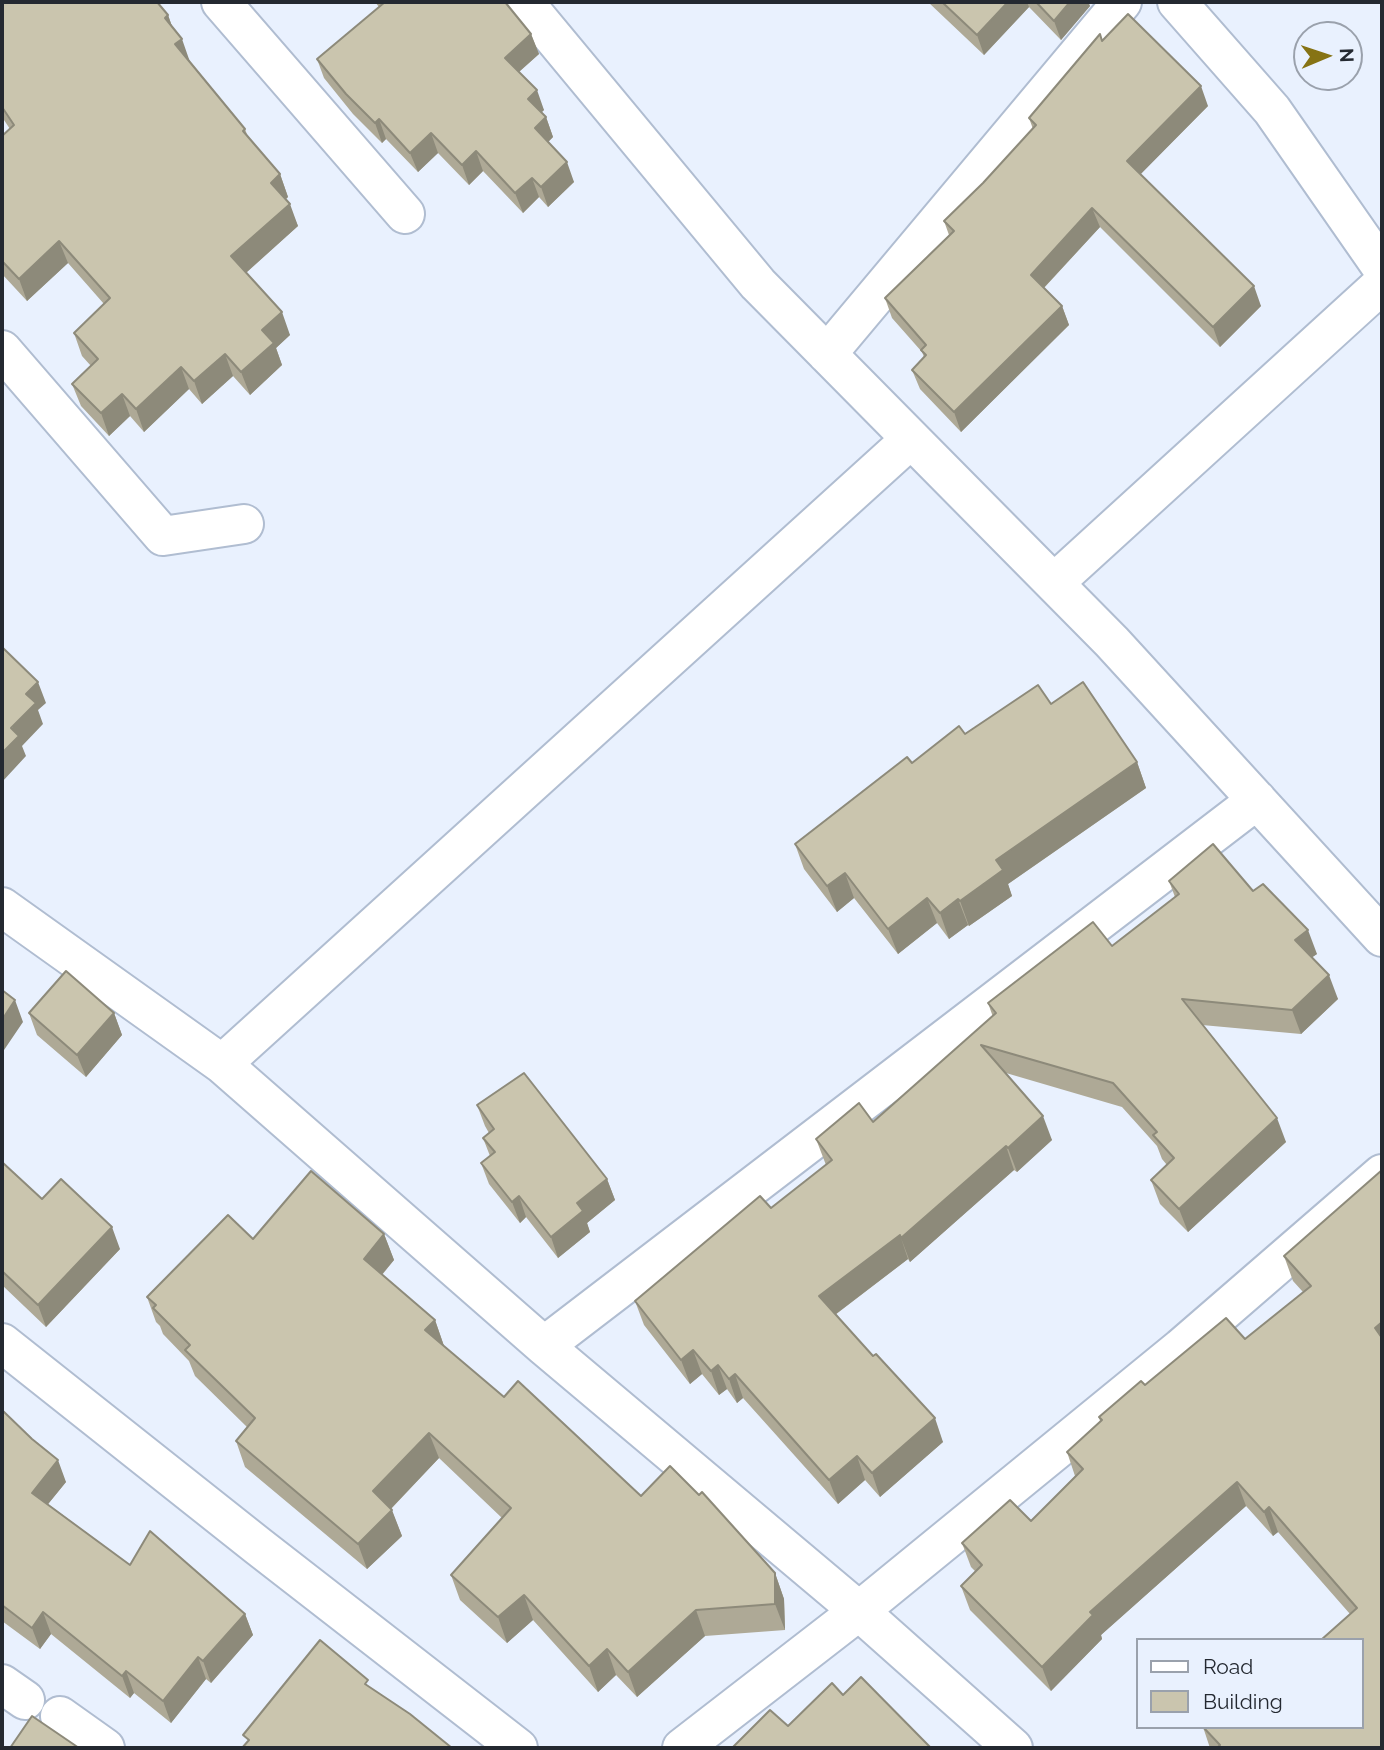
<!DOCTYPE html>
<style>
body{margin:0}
#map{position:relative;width:1384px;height:1750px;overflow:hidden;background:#e9f1fe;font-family:Raleway,sans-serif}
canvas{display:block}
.frame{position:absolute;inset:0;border:4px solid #242931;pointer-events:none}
.legend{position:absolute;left:1136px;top:1638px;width:228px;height:91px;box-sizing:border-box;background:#e9f1fe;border:2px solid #9aa1ac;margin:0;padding:9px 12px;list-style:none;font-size:21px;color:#242931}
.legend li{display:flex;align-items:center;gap:14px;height:35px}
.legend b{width:35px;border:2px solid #9aa1ac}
.north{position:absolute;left:1293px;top:21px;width:70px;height:70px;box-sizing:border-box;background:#e9f1fe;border:2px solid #9aa1ac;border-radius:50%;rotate:88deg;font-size:19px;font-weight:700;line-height:28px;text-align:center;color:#242931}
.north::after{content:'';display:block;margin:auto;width:24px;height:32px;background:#867314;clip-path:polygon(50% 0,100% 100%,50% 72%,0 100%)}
</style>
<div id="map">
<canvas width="1384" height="1750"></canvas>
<div class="frame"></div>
<ul class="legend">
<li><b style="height:9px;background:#fff"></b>Road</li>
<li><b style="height:19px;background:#cac5ae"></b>Building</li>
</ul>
<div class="north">N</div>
</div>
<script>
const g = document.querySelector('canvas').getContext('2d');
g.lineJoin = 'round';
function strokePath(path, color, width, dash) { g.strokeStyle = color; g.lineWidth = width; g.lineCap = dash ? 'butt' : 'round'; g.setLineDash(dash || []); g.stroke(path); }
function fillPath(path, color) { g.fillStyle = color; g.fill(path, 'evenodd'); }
const minor = new Path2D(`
 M221,2L405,214
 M524,2L758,284L1112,642L1382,937
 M1177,2L1272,110L1382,268
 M2,350L163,536L244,524
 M827,354L1122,2
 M1054,583L1382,284
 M2,907L222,1064L544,1346L859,1611L1181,1348L1382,1174
 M222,1064L911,439
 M2,1343L258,1546L518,1748
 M544,1346L1257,800
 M2,1684L25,1700
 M60,1716L105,1748
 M682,1748L859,1611L1013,1748`);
strokePath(minor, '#b0bdd1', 42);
strokePath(minor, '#fff', 38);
fillPath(new Path2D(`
 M2,2L168,15L173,29L190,62L245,129L248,137L280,174L288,197L286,199L298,226L246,273L290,335L276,348L282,365L250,395L233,376L202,404L189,389L144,432L130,416L109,436L81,406L72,384L91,366L82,356L74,333L104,304L68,263L27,301L2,274V136L10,129L2,117Z
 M375,2H505L531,34L539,54L519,72L544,110L541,112L546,117L553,137L548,142L574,182L548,207L539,197L523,213L483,171L469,185L438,153L418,172L386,139L382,143L353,114L324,78L317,59L379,7Z
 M928,2H1088L1090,6L1061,40L1029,7L984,55Z
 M1102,41L1208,106L1140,174L1261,306L1220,347L1100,227L1044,288L1062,306L1069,325L961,432L920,389L912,370L924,357L922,352L892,318L885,298L949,235L944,221L983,183L1033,129L1029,118Z
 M1051,704L1137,762L1146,788L1008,884L1012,896L969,926L968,925L949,939L937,923L898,954L854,898L837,912L804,869L795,844L912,763L965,734Z
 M1169,881L1253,891L1317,954L1312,957L1338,999L1301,1034L1202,1025L1286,1142L1188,1232L1160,1204L1151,1180L1167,1165L1162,1159L1157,1146L1122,1107L1006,1073L1052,1140L1017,1172L1014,1170L910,1262L908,1259L835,1315L943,1442L880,1497L865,1480L838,1504L743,1398L737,1403L727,1389L719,1395L702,1374L690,1384L644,1325L635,1301L771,1208L826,1165L816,1139L873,1122L993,1017L988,1003L1112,946L1175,897Z
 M29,1013H114L122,1035L86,1077L37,1035Z
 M477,1105L607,1179L615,1200L587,1223L590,1232L558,1258L526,1217L520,1223L489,1184L481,1163L490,1156L483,1138L489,1133L485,1126Z
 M2,1162L42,1199L120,1249L46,1327L2,1285Z
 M1382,1170V1748H1210L1203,1727H1361L1350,1614L1278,1532L1273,1536L1246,1506L1101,1635L1102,1639L1051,1691L970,1610L961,1586L976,1572L971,1567L962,1543L1031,1521L1075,1476L1067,1452L1100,1421L1099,1417L1145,1385L1245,1339L1303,1292L1293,1281L1284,1256Z
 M384,1234L394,1260L382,1275L435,1320L444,1346L504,1397L641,1496L775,1573L784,1599L785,1630L705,1636L637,1697L616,1675L598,1692L533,1620L507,1643L460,1600L451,1575L502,1518L439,1458L391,1509L402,1536L367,1569L245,1467L236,1441L247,1427L195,1376L189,1361L163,1334L160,1326L156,1322L147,1297L253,1239Z
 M2,1410L66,1482L48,1504L130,1565L245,1614L253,1635L211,1683L206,1679L171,1723L134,1693L130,1698L51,1634L40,1649L2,1621Z`), '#aea996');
fillPath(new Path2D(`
 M1008,2H1027L1029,7L984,55L977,35Z
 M1070,2H1088L1090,6L1061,40L1054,21Z
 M168,15L176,38L165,18Z
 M531,34L539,54L512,78L505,58Z
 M182,39L190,62L175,44Z
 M1201,86L1208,106L1134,181L1127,161Z
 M537,90L544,110L535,119L528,99Z
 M546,117L553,137L542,148L535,128Z
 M379,119L386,139L382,143L375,123Z
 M431,133L438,153L418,172L410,153Z
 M476,151L483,171L469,185L462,165Z
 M567,162L574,182L548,207L541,187Z
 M280,174L288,197L279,205L271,183Z
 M532,178L539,197L523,213L515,193Z
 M290,204L298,226L239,279L231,256Z
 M1092,208L1100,227L1038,294L1031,275Z
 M59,241L68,263L27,301L19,279Z
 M1254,286L1261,306L1220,347L1213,327Z
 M1062,306L1069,325L961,432L954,412Z
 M282,312L290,335L276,348L282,365L250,395L241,372L262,330Z
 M225,354L233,376L202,404L194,381Z
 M181,367L189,389L144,432L136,409Z
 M122,394L130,416L109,436L101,413Z
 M38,682L46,703L38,710L43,724L22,746L26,756L2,782V753L26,694Z
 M1137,762L1146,788L1008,884L1012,896L969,926L960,901L996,860Z
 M845,873L854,898L837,912L827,886Z
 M927,898L937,923L898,954L888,929Z
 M958,899L968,925L949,939L940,913Z
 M1308,930L1317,954L1304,963L1295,940Z
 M1329,975L1338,999L1301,1034L1292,1010Z
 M15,1000L23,1022L2,1053V1020Z
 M114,1013L122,1035L86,1077L77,1055Z
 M1043,1116L1052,1140L1017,1172L1008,1148Z
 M1277,1118L1286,1142L1188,1232L1179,1209Z
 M1006,1146L1014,1170L910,1262L901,1238Z
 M607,1179L615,1200L587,1223L590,1232L558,1258L551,1237L577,1203Z
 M519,1196L526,1217L520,1223L512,1202Z
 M112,1227L120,1249L46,1327L38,1305Z
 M384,1234L394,1260L373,1285L364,1259Z
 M900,1235L908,1259L828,1320L819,1296Z
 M435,1320L444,1346L434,1356L425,1330Z
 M1382,1322V1349L1375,1328Z
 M693,1350L702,1374L690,1384L681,1360Z
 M718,1365L727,1389L719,1395L711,1371Z
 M735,1374L743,1398L737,1403L729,1379Z
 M935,1418L943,1442L880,1497L872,1473Z
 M429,1433L439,1458L383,1517L373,1491Z
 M857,1456L865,1480L838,1504L829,1480Z
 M58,1460L66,1482L40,1514L32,1493Z
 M1237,1482L1246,1506L1101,1635L1102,1639L1051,1691L1042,1667L1090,1612Z
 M1269,1507L1278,1532L1273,1536L1264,1512Z
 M392,1510L402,1536L367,1569L358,1544Z
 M775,1573L784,1599L785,1630L775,1604Z
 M524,1595L533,1620L507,1643L498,1617Z
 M696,1610L705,1636L637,1697L628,1672Z
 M43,1612L51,1634L40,1649L32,1628Z
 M245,1614L253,1635L211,1683L203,1661Z
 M607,1649L616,1675L598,1692L589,1666Z
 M198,1657L206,1679L171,1723L163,1701Z
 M126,1671L134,1693L130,1698L122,1676Z`), '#8d8a7a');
const building = new Path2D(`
 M2,2H157L168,15L165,18L182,39L175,44L245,129L243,131L280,174L271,183L290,204L231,256L282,312L262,330L274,343L241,372L225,354L194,381L181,367L136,409L122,394L101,413L72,384L98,359L74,333L110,298L59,241L19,279L2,261V136L14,125L2,107Z
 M385,2H505L531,34L505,58L537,90L528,99L546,117L535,128L567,162L541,187L532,178L515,193L476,151L462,165L431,133L410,153L379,119L375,123L346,94L317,59Z
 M942,2H1008L977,35Z
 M1036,2H1070L1054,21Z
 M1128,14L1201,86L1127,161L1254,286L1213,327L1092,208L1031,275L1062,306L954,412L912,370L926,355L921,350L926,345L885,298L954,231L944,221L983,183L1036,125L1029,118L1100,34L1102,41Z
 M2,647L38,682L26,694L36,703L11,728L19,736L2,753Z
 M1083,682L1137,762L996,860L1003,870L960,901L958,899L940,913L927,898L888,929L845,873L827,886L795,844L907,757L912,763L959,726L965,734L1038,685L1051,704Z
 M1213,844L1253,891L1263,884L1308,930L1295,940L1329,975L1292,1010L1182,999L1277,1118L1179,1209L1151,1180L1174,1158L1153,1135L1157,1132L1113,1083L981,1045L1043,1116L1008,1148L1006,1146L901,1238L900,1235L819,1296L873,1356L876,1354L935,1418L872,1473L857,1456L829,1480L735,1374L729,1379L718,1365L711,1371L693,1350L681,1360L635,1301L760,1196L771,1208L832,1160L816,1139L859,1103L873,1122L996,1013L988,1003L1093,922L1112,946L1179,894L1169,881Z
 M66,971L114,1013L77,1055L29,1013Z
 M2,990L15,1000L2,1020Z
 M524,1073L607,1179L577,1203L583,1211L551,1237L519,1196L512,1202L481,1163L495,1152L483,1138L494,1129L477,1105Z
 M2,1162L42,1199L61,1179L112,1227L38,1305L2,1271Z
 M1382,1170V1322L1375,1328L1382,1338V1381H1381L1382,1382V1748H1217L1220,1745L1203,1727H1361V1640H1321L1357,1608L1269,1507L1264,1512L1237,1482L1090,1612L1093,1615L1042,1667L961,1586L982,1565L962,1543L1010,1500L1031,1521L1083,1469L1067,1452L1102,1420L1099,1417L1141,1381L1145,1385L1226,1318L1245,1339L1311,1286L1284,1256Z
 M311,1171L384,1234L364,1259L435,1320L425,1330L504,1397L518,1381L641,1496L670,1466L699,1495L702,1492L775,1573V1604L696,1610L628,1672L607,1649L589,1666L524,1595L498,1617L451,1575L511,1508L429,1433L373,1491L392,1510L358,1544L236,1441L255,1418L185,1350L190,1345L153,1308L156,1305L147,1297L228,1215L253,1239Z
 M2,1410L32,1439L58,1460L32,1493L130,1565L150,1531L245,1614L203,1661L198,1657L163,1701L126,1671L122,1676L43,1612L32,1628L2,1605Z
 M320,1640L368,1680L365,1684L410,1714L452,1748H242L249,1740L243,1735Z
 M861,1677L931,1748H732L770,1710L788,1726L832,1683L843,1695Z
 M32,1716L79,1748H10Z`);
fillPath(building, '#cac5ae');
strokePath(building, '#8d8a7a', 2);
</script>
